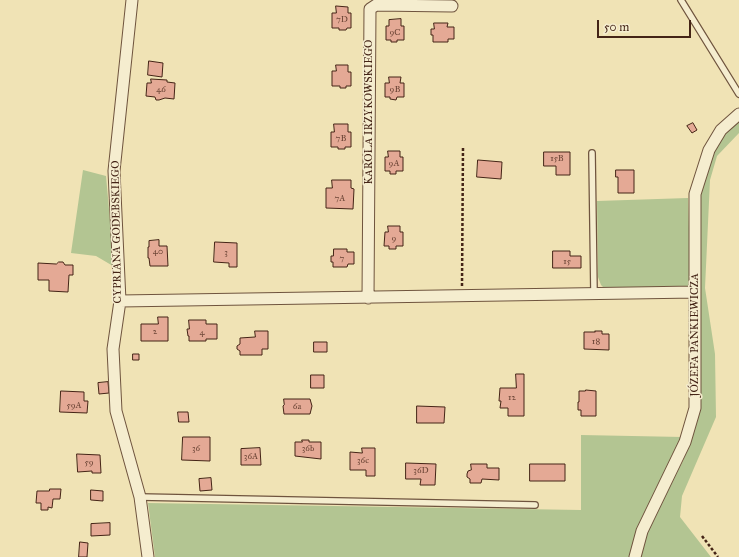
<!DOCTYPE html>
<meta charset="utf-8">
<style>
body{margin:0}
#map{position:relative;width:739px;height:557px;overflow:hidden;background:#f0e3b5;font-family:"IM FELL Great Primer",serif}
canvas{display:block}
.scale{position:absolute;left:597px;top:20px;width:94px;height:18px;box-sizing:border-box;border:2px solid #442416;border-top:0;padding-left:5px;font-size:12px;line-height:14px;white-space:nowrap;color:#442416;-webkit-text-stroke:3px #f5edcf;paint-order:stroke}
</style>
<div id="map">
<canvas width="739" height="557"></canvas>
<div class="scale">50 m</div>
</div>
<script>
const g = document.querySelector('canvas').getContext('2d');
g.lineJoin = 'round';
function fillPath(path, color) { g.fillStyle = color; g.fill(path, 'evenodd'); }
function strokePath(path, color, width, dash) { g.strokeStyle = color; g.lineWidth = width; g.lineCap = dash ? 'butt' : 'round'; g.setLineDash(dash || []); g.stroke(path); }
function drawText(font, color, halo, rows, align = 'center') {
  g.font = font + ' "IM FELL Great Primer",serif'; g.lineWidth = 3; g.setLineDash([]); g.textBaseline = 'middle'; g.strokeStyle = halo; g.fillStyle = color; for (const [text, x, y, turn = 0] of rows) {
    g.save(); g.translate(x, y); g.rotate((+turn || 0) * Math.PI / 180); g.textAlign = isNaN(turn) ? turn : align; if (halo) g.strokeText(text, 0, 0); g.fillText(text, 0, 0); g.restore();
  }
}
fillPath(new Path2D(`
 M739,119V133L717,156L710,180L705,288L715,354L716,417L682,496L680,517L711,557H640L647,532L683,461L699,415V294L698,196L713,150L727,128Z
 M83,170L106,176L113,253V266L96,256L71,253Z
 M688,198L691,289H605L601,285L598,277L597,201Z
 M581,435L683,437L630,557H155L148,503L581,510Z`), '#b3c592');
const building = new Path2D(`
 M336,6L348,7V13H351V28H347L346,30H339V28H332V13H336Z
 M401,19V26H404V40H397V42H391V40H386V26H389V20Z
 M434,23H448L447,27H454V39H448V42H433V35H431V29H434Z
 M149,61L163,63L162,77L148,75Z
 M336,65H348V72H351V86H346V88H340V86H332V71H336Z
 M389,77H401L400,83H404V97H397L396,100L390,99V97H385V83H389Z
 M151,79L167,80V82L175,83L174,99L165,98L159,100H156L155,97L146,96L147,83H151Z
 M693,123L697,130L692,133L687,126Z
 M334,124H348V132H351V147H345V149H338V147H331V132H334Z
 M388,151H400V157H403V171H396V174H390V171H385V157H388Z
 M544,152H570V175H556V166H544Z
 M478,160L502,162L501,179L477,177Z
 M616,170H634V193H618V177H616Z
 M332,180H351V188L354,189L353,209L326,208V188H332Z
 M388,226H400V232H403V246H396V249H389V246H384L385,232H388Z
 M159,240V246H167L168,266H150L149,258H148V247H149V241Z
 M215,242L237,243V267H229V263L214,262Z
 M334,249H347V252H354V264H348L347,267H333V262H331V256H333Z
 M553,251H570V256H581V268H553Z
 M59,262H63L65,265H73V275H69L68,292L49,291V280H38V263L56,264Z
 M158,317H168V341H141V324H158Z
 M189,320H206V324H217V339H206V341H189V336H188L187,329H189Z
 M255,331H268V349H262V355H240V351L237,349V346L240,344V338L255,337Z
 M595,331H602V334H609V350L584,349V332H595Z
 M314,342H327V352H314Z
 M133,354H139V360H133Z
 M516,374H524V416H508V408H500L501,401H499L500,388H516Z
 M311,375H324V388H311Z
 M108,382L109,393L99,394L98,383Z
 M586,390L596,391V416H581V410H578V402H579V391H585Z
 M61,391L84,392V401H88L87,413L60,412Z
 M284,399H310L312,406L310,414H284L283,406L284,405Z
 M417,406L445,407L444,423H417Z
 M178,412H188L189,422H179Z
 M183,437H210V461L182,460Z
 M302,440H309V442H321V459L295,456V442H302Z
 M260,448L261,465H241V449Z
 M362,448H375V476H366V470H350V452L362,453Z
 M77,454L100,455L101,473H92V471L78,472Z
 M406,463L436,464L435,485H420L421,479H406Z
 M471,464H487V468H499V480L482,479L481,483H470V479L467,477V474L468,471L471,470Z
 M530,464H565V481H530Z
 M211,478L212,490L200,491L199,479Z
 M50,489H61L60,499H53L52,508L48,507V510H41V503H36L37,491H49Z
 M91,490L103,491V501L91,500Z
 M110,523V535L91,536V524Z
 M80,542L88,543L87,557H79Z`);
fillPath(building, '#e4a995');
strokePath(building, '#442416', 1);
const service = new Path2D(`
 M681,0L739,94
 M592,153L594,294
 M140,497L535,505`);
const minor = new Path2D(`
 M132,0L114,171L120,301L113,349L116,411L140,497L148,557
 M368,298L370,9L376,5L452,6
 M120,301C311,297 503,296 695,292
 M635,557L642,531L685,442L695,408V194L709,150L721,130L739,114`);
strokePath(service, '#6f543e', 8);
strokePath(minor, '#6f543e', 13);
strokePath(new Path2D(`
 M462,286L463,147
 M702,536L718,557`), '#442416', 2.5, [3, 2]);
strokePath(service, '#f5edcf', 5.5);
strokePath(minor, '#f5edcf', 11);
drawText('9px', '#6c4536', null, [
 ["7D",342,20],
 ["9C",395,33],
 ["46",161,90],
 ["9B",395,90],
 ["7B",341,139],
 ["15B",557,159],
 ["9A",394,164],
 ["7A",340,199],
 ["9",394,239],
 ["40",158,252],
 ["3",226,253],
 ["7",342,259],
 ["15",567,262],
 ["2",155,332],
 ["4",202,333],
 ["18",596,342],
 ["12",512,398],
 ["59A",74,406],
 ["6a",297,407],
 ["36",196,449],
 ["36b",308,449],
 ["36A",251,457],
 ["36c",363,461],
 ["59",89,463],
 ["36D",421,471]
]);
drawText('11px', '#442416', '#f5edcf', [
 ["KAROLA IRZYKOWSKIEGO",369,112,-90],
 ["CYPRIANA GODEBSKIEGO",117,232,-91],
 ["JÓZEFA PANKIEWICZA",695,335,-90]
]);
</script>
